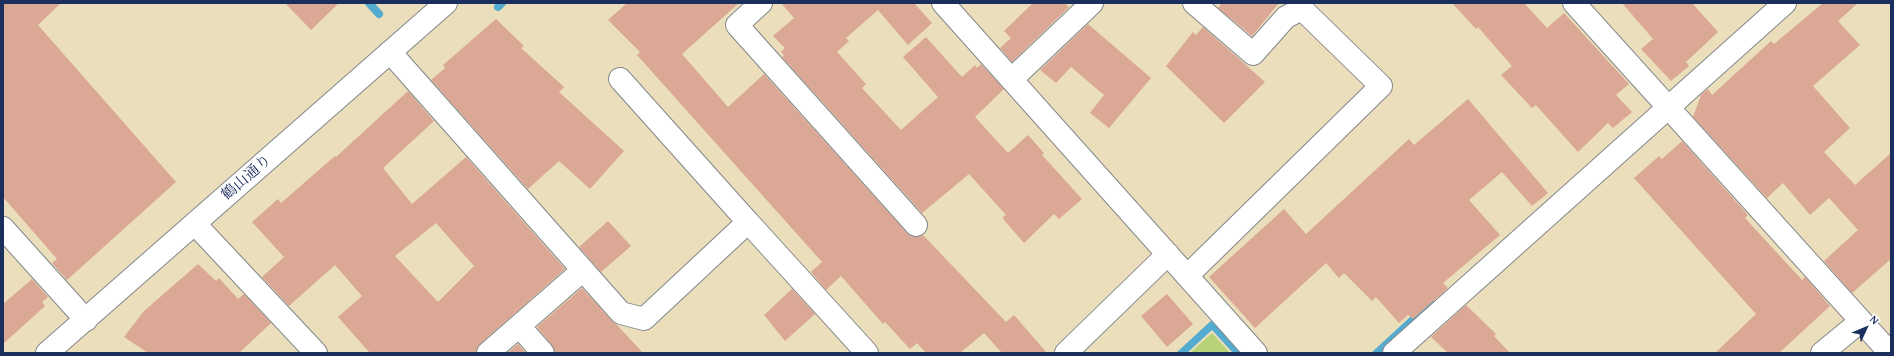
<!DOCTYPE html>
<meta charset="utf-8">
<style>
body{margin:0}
#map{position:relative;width:1894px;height:356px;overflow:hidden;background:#ebdebb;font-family:"Gentium Book Plus",serif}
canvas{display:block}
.frame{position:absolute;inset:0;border:4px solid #1b2f5e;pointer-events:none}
.north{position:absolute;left:1846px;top:308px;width:40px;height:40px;-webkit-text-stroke:3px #fff;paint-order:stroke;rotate:46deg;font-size:11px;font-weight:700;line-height:16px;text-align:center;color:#1b2f5e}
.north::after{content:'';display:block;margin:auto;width:14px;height:18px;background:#1b2f5e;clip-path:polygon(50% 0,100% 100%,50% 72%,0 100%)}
</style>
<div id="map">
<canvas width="1894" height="356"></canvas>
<div class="frame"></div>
<div class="north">N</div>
</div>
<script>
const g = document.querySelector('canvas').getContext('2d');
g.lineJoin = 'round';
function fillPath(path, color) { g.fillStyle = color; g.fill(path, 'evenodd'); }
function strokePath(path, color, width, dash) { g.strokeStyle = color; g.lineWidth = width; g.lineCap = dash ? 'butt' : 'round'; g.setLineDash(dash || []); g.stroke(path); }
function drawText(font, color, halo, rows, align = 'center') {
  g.font = font + ' "Gentium Book Plus","Noto Serif JP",serif'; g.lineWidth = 4; g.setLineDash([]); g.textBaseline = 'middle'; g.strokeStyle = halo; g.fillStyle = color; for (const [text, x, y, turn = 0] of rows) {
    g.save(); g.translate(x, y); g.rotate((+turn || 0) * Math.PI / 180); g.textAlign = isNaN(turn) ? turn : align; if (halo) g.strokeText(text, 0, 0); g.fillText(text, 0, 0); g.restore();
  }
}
fillPath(new Path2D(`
 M1212,333L1230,353H1190Z`), '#b8d278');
fillPath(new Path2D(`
 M1433,296L1436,306L1381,353H1371Z
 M1214,318L1245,353H1233L1212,330L1187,353H1176Z`), '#53acd0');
strokePath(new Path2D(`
 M369,3L379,14
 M498,7L502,3`), '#53acd0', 8);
fillPath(new Path2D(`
 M3,3H61L38,25L176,182L67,280L52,263L57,259L3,197Z
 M285,3H339L311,30Z
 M627,3H739L682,54L728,107L764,74L907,233L912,237L923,235L1006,322L1014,315L1047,353H1002L984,333L960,353H926L917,343L910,349L885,322L883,324L841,276L826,290L811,272L822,262L637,55L640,52L608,20Z
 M781,3H914L932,23L908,45L878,10L846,38L849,41L837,52L866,84L862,88L901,130L938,97L903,57L926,37L962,77L975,65L977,68L981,64L1004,89L975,117L1008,153L1028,135L1044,153L1042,155L1082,199L1059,219L1054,214L1024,243L1004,220L1003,217L1006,215L969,174L922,213L782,57L784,55L781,52L785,48L773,36L794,18Z
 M1033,3H1064L1069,7L1012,62L1000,48L1011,38L1004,31Z
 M1222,3H1279L1252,36L1218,8Z
 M1452,3H1524L1547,28L1564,13L1629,84L1616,95L1632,112L1613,128L1608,123L1578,152L1536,105L1532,108L1501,75L1512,66L1478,27L1476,29Z
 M1622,3H1692L1718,32L1686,62L1689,66L1671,81L1641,49L1653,39Z
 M1823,3H1858L1838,21L1860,45L1813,86L1850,128L1824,152L1855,185L1891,153V259L1852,293L1824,261L1858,230L1829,198L1810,215L1783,183L1767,198L1693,117L1701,95L1708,89L1712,95L1771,41L1774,44Z
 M496,19L524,46L521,48L564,87L559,92L624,151L590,189L559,161L528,189L431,80L445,68L443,65Z
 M1088,24L1151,78L1109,128L1090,113L1104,95L1071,67L1056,83L1040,70Z
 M1203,27L1265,82L1224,123L1166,66L1193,32L1196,35Z
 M408,91L434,121L383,168L412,204L466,157L565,269L480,344L476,353H370L338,317L362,296L335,265L289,306L262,277L284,257L252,222L278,199L281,203L335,156L336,157ZM436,223L474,266L438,302L395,256Z
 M1468,99L1548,193L1532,206L1502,172L1469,200L1500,235L1443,283L1448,288L1413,319L1408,315L1399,323L1376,297L1372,301L1344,273L1339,278L1326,263L1255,328L1209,277L1284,209L1306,234L1409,139L1414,145Z
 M1682,141L1748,215L1745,218L1802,280L1805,277L1830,306L1779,353H1715L1756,314L1634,178L1659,156L1662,159Z
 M608,221L631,246L601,272L579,247Z
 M198,264L216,281L219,278L238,299L244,294L271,323L239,353H148L124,337L144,311Z
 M32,279L48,297L42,302L45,306L3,344V304Z
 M582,288L612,321L617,325L643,353H555L552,345L537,327Z
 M792,289L815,314L785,341L764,315Z
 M1167,294L1193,324L1167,347L1141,316Z
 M1466,305L1496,334L1494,336L1510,353H1448L1431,337Z
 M518,344L526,353H507Z`), '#daa895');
const minor = new Path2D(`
 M761,3L737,25L916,225
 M943,3L1256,353
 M1574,3L1890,353
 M390,52L621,313L644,319L748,222L620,79
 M1012,79L1092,3
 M748,222L867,353
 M195,224L316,353
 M3,228L86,320
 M1187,276L1381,86L1302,9L1286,17L1253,54L1194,3
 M519,326L543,353
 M488,353L583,270
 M1066,353L1168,254
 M1394,353L1785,3
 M1822,353L1861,321`);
const tertiary = new Path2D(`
 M47,353L446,3`);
strokePath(minor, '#83868c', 24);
strokePath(tertiary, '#83868c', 24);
strokePath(minor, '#fff', 22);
strokePath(tertiary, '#fff', 22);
drawText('15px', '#1b2f5e', '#fff', [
 ["鶴山通り",247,178,-41]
]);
</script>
